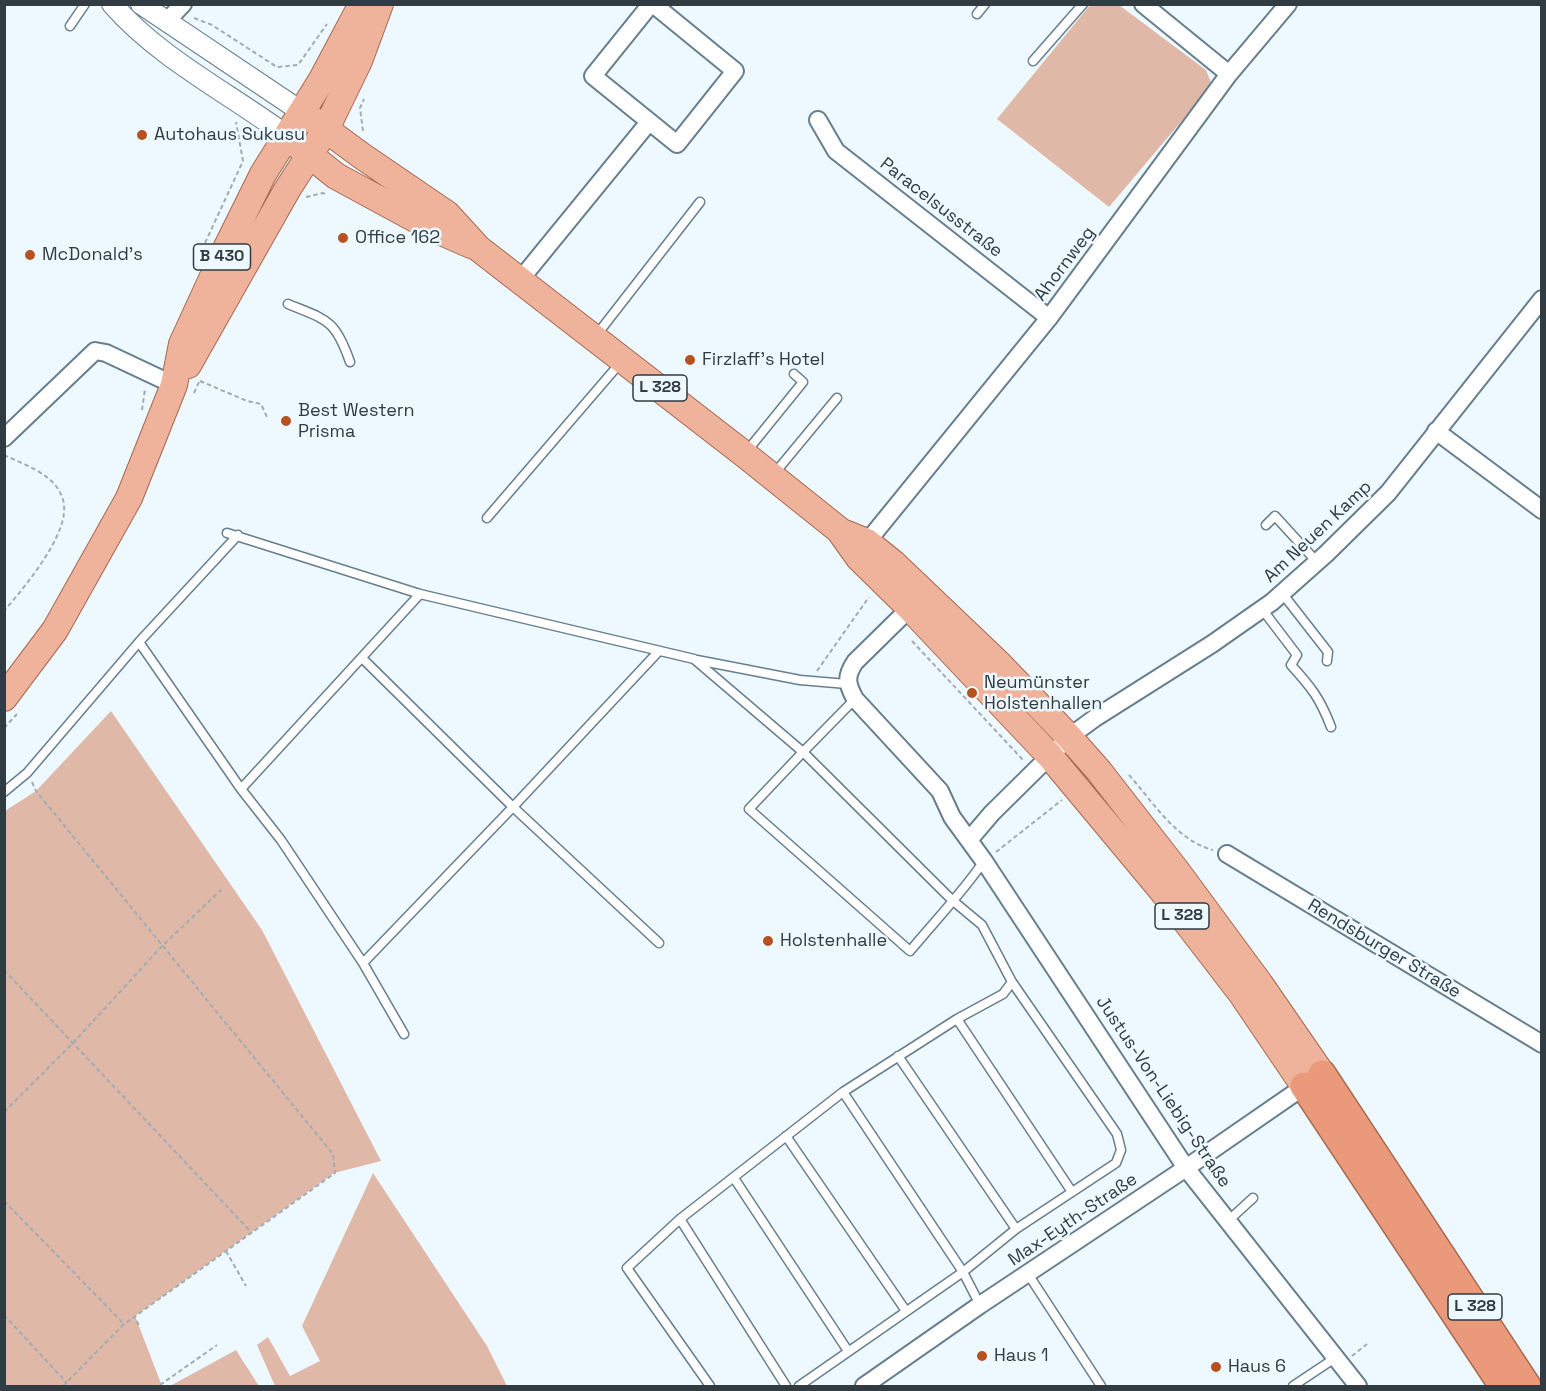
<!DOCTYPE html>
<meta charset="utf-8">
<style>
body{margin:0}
#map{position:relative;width:1546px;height:1391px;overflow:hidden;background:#edf8ff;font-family:"Space Grotesk",sans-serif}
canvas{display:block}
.frame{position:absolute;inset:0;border:6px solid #313b42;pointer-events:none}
</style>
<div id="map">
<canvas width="1546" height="1391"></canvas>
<div class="frame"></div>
</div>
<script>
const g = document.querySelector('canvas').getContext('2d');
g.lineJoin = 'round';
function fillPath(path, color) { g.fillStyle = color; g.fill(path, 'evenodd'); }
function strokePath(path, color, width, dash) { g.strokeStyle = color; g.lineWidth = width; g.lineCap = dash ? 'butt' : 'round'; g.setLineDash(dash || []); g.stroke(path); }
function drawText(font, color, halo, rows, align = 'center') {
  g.font = font + ' "Space Grotesk",sans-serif'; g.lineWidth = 5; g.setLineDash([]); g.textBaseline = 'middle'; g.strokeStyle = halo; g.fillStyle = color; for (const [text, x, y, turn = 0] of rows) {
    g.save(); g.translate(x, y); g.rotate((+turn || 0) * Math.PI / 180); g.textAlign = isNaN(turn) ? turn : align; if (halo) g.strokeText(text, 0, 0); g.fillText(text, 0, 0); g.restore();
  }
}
fillPath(new Path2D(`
 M1090,5H1119L1206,70L1212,85L1109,207L997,119Z
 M111,711L262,930L381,1161L334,1173L135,1316L162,1386H5V811L36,791Z
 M373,1173L487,1346L507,1386H275L257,1345L268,1337L290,1376L320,1361L302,1326Z
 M236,1350L259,1386H170Z`), '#e0b8a8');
const service = new Path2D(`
 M977,14L985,4
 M70,26L85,4
 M1033,61L1083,4
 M288,304C327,320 335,319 350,362
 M595,337L700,202
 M747,451L803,382L794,374
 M774,474L837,398
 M487,518L621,362
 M1266,525L1275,516L1317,562
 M227,533L420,594L694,659L803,752L855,699
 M1282,593L1328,652L1327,661
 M1262,609L1297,655L1291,665C1311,687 1320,698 1331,727
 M139,642L241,789L281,840L363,963L404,1034
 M362,658L513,807L659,943
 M697,660L800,680L847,684
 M241,789L420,594
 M4,792L27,773L139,642L238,535
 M363,963L513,807L659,651
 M957,1019L1072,1192
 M898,1056L1016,1229
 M843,1092L963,1272L980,1305
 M786,1136L906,1311
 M734,1178L848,1351
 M680,1219L786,1386
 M1229,1220L1253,1198
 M1028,1274L1101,1386
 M710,1386L627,1268L680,1219L843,1092L957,1019L1003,994L1012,982
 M799,1386L963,1272L1016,1229L1116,1163L1121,1150L1117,1134L1012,982L982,925L952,900L803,752L749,809L910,951C934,922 962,893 984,861
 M1293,1386L1335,1358`);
const minor = new Path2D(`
 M651,4L593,76L677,144L735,71L653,4
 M1143,4L1229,74
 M167,21L183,4
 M818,120L836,151L1049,318
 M520,280L649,122
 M1436,431L1542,510
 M4,438L95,351L106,353L174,385
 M867,542L1049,318L1229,74L1288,4
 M920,606L910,608L855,662C845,677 847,684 855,699L940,791L952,817L984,861L1186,1168L1358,1386
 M969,840L992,813L1069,737L1095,718L1212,644L1272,602L1326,554L1388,493L1542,299
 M1227,854L1542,1044
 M864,1386L980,1305L1186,1168L1312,1081`);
const tertiary = new Path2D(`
 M112,4C159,58 229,93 287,136
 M141,4L302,112`);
const primary = new Path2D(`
 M302,112L362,156L447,214L478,248L744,454L839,530L859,558L910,608L1049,755L1164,893L1241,993L1304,1086
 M296,144L336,176L430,227L471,245
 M188,365L287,190L326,129L359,61L380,4
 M842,532L867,542L893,563L999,664L1069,737L1099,771L1176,870L1260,984L1322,1074
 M4,698L55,630L129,498L174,385L182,344L221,259L263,174L321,81L362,4`);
const trunk = new Path2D(`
 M1322,1074L1527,1386
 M1304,1086L1503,1386`);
strokePath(service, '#677e8e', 11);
strokePath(minor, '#677e8e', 20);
strokePath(tertiary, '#677e8e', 22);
strokePath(primary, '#a56850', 28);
strokePath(trunk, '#a56850', 30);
strokePath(new Path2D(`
 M194,18L212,25L277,67L298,65L327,24
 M363,131L360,108L364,99
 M306,197L323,193L327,195
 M205,243L243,161L236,122
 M200,381L247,401L261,404L267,417
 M194,393L199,382
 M142,410L145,389
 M4,455C21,463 44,471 56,486C62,494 65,503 64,512C62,542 24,588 4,611
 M912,641L1023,760
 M817,671L869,597
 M4,728L17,714
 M1129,775C1153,802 1177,841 1213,850
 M32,782L36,791L333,1154L335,1173L134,1317L139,1325
 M996,852L1062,800
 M4,970L251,1232
 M4,1112L74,1042L162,946L221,890
 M4,1201L124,1324
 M226,1251L246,1286
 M4,1315L67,1383
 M1352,1356L1367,1344
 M160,1385L217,1345
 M63,1386L124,1324L134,1317`), '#a1abb2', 2, [4.5, 3]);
strokePath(service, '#fff', 8);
strokePath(minor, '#fff', 16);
strokePath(tertiary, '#fff', 20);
strokePath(primary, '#efb39b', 26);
strokePath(trunk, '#ea9a7a', 27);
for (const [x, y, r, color] of [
 [142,135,6,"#b65122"],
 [343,238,6,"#b65122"],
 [30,255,6,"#b65122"],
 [690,360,6,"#b65122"],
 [286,421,6,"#b65122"],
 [972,693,6,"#b65122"],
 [768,941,6,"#b65122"],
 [982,1356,6,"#b65122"],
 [1216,1367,6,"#b65122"]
]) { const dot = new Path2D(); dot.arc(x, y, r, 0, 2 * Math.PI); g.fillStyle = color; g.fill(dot); strokePath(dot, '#edf8ff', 2); }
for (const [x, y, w] of [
 [222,257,57],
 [660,388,54],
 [1182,916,54],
 [1475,1307,54]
]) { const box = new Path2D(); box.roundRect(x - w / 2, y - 13, w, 26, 4.5); g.fillStyle = '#edf8ff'; g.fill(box); strokePath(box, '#313b42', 1.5); }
drawText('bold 16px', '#313b42', null, [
 ["B 430",222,257],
 ["L 328",660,388],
 ["L 328",1182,916],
 ["L 328",1475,1307]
]);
drawText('18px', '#313b42', '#edf8ff', [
 ["Autohaus Sukusu",154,135],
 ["Office 162",355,238],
 ["McDonald's",42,255],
 ["Firzlaff's Hotel",702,360],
 ["Best Western",298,411],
 ["Prisma",298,432],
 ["Neumünster",984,683],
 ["Holstenhallen",984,704],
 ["Holstenhalle",780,941],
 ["Haus 1",994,1356],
 ["Haus 6",1228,1367]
], 'left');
drawText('18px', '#313b42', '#edf8ff', [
 ["Paracelsusstraße",941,208,38],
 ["Ahornweg",1065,264,-53],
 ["Am Neuen Kamp",1318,532,-43],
 ["Rendsburger Straße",1384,949,31],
 ["Justus-Von-Liebig-Straße",1163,1092,56],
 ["Max-Eyth-Straße",1073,1220,-34]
]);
</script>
